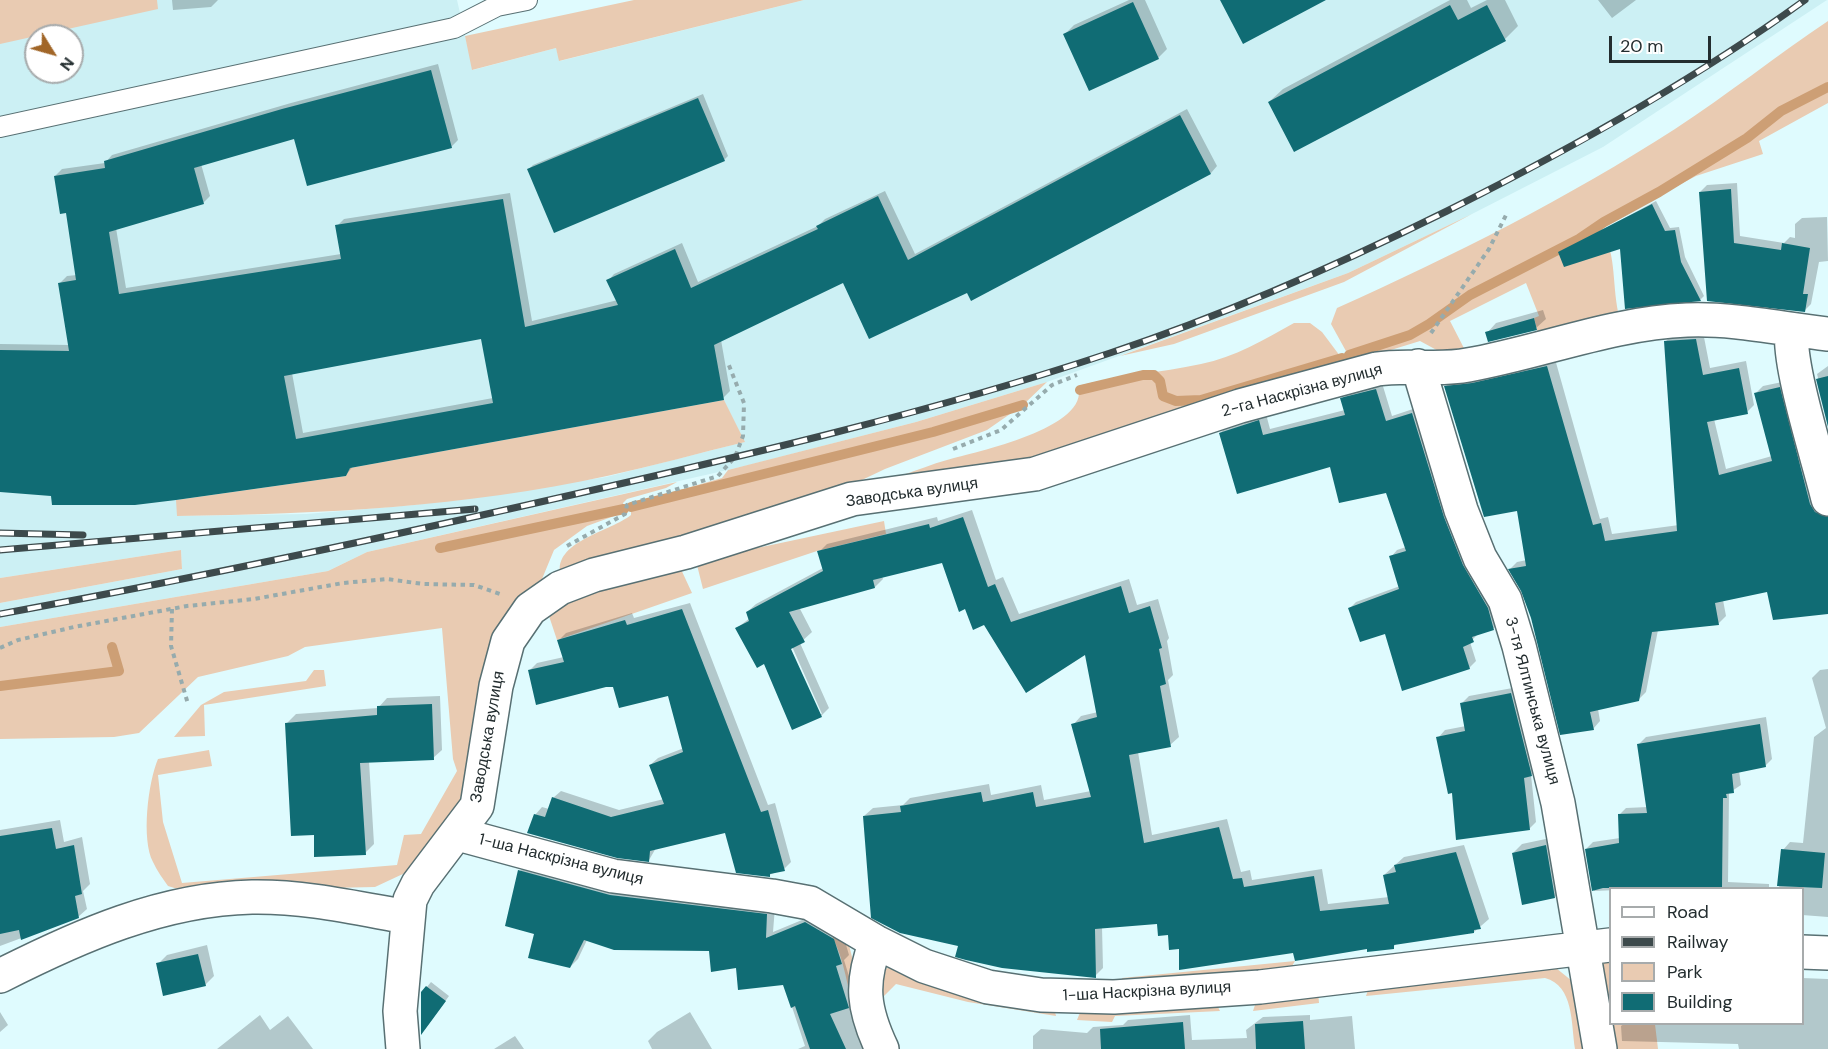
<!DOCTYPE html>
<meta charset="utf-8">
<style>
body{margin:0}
#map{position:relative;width:1828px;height:1049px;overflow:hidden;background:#dffbfe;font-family:"DM Sans",sans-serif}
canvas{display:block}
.legend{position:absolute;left:1609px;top:887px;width:195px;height:138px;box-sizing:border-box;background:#fff;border:2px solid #a7abac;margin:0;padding:8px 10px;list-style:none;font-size:18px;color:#232d2f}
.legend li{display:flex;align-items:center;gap:12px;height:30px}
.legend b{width:30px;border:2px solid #a7abac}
.north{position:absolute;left:24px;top:24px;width:60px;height:60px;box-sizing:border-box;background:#fff;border:2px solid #a7abac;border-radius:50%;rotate:127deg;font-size:16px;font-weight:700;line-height:24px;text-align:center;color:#232d2f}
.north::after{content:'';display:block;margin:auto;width:21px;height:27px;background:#a16628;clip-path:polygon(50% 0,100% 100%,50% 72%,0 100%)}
.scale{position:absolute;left:1609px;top:36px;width:102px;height:27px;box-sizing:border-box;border:3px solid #232d2f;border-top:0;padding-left:8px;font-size:18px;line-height:21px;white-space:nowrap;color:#232d2f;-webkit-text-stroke:4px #fff;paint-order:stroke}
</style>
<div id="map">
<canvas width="1828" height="1049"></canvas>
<ul class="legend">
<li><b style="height:8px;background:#fff"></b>Road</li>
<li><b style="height:8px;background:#3d4a4c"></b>Railway</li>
<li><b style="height:16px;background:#e9cbb2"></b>Park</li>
<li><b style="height:16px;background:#106c74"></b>Building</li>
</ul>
<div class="north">N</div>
<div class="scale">20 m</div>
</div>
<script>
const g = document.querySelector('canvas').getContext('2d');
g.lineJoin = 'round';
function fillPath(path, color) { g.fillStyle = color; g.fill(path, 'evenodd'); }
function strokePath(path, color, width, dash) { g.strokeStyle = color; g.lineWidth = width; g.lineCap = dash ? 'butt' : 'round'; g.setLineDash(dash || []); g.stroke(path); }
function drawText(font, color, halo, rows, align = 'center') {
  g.font = font + ' "DM Sans",sans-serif'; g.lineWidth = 6; g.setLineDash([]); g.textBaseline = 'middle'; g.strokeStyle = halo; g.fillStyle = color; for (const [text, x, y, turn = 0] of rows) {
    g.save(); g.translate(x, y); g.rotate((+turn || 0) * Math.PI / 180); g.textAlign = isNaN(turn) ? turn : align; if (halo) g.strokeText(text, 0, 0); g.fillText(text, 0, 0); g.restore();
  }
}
fillPath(new Path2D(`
 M0,0H457L473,70L556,48L560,61L804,0H1827L1603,147L1472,214L1348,273L1047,382L916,422L745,466L367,552L328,571L0,627V603L182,569L181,550L0,578ZM36,36H72V72H36ZM744,442L606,477L414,505L306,514L177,516V500L346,476Z`), '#ccf0f4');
fillPath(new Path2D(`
 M0,0H157L158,9L0,44Z
 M634,0H804L559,61L556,48L472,70L465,36Z
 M1828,21V103L1759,141L1763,154L1696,176L1601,226C1618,258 1611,286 1620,320L1539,337L1534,318L1539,316L1526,283L1450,321L1468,356L1444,354L1420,341L1352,362L1331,324L1337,308C1453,256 1568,198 1675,129C1727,95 1776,56 1828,21Z
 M1472,214L1344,282L1174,344L1120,356L1348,273Z
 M1294,323H1310L1322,332L1346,364L1045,469L904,481L903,475C918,470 932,464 947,460C975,452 1091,428 1078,386C1119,375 1160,373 1201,364C1235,357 1264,340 1294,323Z
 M1047,382L1023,405L987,430L885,469L843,489L560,571C557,541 611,531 631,515V507L648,499L722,478L728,470L916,422Z
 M724,400L745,442C699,453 653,466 607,476C466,507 321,514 177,516L176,500L346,476L350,468Z
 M677,482L666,488L627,499L623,503L624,509L617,515L587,526L554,550L542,579L516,598L500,628L459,804L435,847L405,873L375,887L184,891L168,886C163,879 157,871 153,862C141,840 148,782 158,759L209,750L212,766L158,775L163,822L182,883L397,865L404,835L421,834L457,771L453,759L442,628L305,647L288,656L198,677L139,733L114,737L0,739V627L328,571L367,552Z
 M884,521L886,534L817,551L703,589L696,561Z
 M181,550L182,569L0,603V578Z
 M679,565L692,593L557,640L546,607Z
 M314,670H324L326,686L204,705L205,736L174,737L201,705L224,692L306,681Z
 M827,928L848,941L853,961L852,1004C846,978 842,950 827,928Z
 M1610,954V1024H1655L1658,1049H1609L1597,964Z
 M1295,961L1288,973L1123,985L1122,978Z
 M1525,966L1556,968L1572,981L1589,1049H1575C1571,1023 1574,986 1545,978L1366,996L1370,984Z
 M891,967L1054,1008L1056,1016L968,1002L896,984L881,999L882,970Z
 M1318,990L1319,1003L1253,1011L1258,996Z
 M1215,1001L1220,1011L1115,1016L1112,1022L1077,1020L1081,1010Z`), '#e9cbb2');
fillPath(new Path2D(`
 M172,0H218L211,7L173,10Z
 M1129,0H1145L1167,49L1158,58L1065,34L1074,25Z
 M1450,0H1467L1471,8L1487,0H1505L1518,26L1505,39L1269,102L1283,89Z
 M1598,0H1636L1612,18Z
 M438,64L458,140L451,147L295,137L201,164L210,196L203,203L116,228L126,288L341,254L337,226L344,219L510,193L532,321L618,300L608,281L614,274L682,243L698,282L818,226L825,219L885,191L915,254L1187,109L1217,166L1211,173L968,291L844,281L721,340L730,391L723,398L354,465L346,475L53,494L0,491V344L70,345L60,283L67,276L77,275L67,212L55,176L62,169L105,163L112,155L291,103ZM482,337L493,398L303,433L292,373Z
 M703,94L728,156L724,160L529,169L533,165Z
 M1737,183L1740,236L1784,243L1790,237L1795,238V224L1802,218L1827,217L1828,261L1819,262L1811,304L1804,311L1709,300L1700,192L1707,185Z
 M1656,201L1670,228L1679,227L1685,257L1704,296L1700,300L1621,247L1560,253Z
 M1543,310L1546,319L1536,328L1487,333L1496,323Z
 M1703,332L1710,368L1746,361L1754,405L1747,412L1714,419L1726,469L1772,456L1755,394L1763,386L1787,381L1828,517V613L1768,591L1723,600L1726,616L1718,624L1658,630L1646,692L1639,699L1598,709L1600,721L1593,729L1532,617L1523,590L1510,569L1517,562L1527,560L1519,509L1445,387L1453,379L1555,359L1600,519L1608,517L1612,534L1679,525L1666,341L1673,334Z
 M1828,366V418L1817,374Z
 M1382,383L1392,416L1419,407L1500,621L1494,628L1479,633L1470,642L1476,661L1469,668L1386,632L1350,608L1356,602L1400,586L1391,557L1397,550L1406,547L1387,491L1331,465L1220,433L1227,426L1266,414L1270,429L1345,410L1342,399L1349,392Z
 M972,510L996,580L1003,577L1019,614L1129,579L1137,605L1158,599L1169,638L1167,641L1173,675L1168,680L1179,737L1170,745L1138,752L1152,835L1227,819L1241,872L1250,870L1252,880L1322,869L1328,904L1389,897L1384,875L1404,857L1464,845L1489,919L1474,932L1397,943L1393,947L1369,950L1368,948L1296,959L1295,951L1181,969L1180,948H1170L1169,934H1159L1158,922L1102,927L1103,968L1095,976L1002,967L957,955L959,945L900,932L873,917L864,816L873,808L903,805L910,798L989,784L991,795L1041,785L1044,800L1091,791L1073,725L1081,716L1098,712L1086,653L1027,691L985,624L974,628L966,608L960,610L943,561L882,576L883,579L875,587L799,607L812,632L800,643L829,708L821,716L793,728L765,662L758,666L737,628L750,618L747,612L756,604L823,568L819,552L827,544L937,517L938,521ZM790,642L822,714H819L787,643Z
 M690,603L768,805L775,803L791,862L784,869L769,875L726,831L656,848L649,860L535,815L542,807L549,809L553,798L561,791L619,810L664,799L650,765L658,758L684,748L669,695L529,671L537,663L564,657L558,641L566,633L632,613L634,618Z
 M1828,669V917L1802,915V888H1779L1783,850L1790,842L1803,843L1814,737L1826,728L1812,678L1820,670Z
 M1518,687L1538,768L1531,775L1536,822L1529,829L1453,791L1438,738L1445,730L1466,726L1462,703L1469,696Z
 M440,696L442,750L433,758L369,761L374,844L365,853L315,833L287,723L296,714L378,708L387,698Z
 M1766,717L1772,759L1765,766L1739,771L1741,785L1729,793L1728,882L1769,884V888L1688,887L1594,891L1586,849L1593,842L1620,838L1619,815L1626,808L1648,807L1639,744L1646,737Z
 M60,820L64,842L82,837L90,884L83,891L87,909L78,917L0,946V830Z
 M1555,837L1564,888L1555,897L1513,853L1522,844Z
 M527,863L775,907L773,932L814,915L842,931L849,955L844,960L856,999L850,1005L872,1049H798L805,1046L784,983L737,966L710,949L587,940L578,959L570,967L535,932L520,871Z
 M207,945L214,976L205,985L158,964L167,955Z
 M1802,978L1828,979V1049H1739L1738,1044L1622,1041L1621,1026L1624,1024H1802Z
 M431,982L449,996L425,1029L422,993Z
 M0,1012L8,1025L0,1032Z
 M690,1012L712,1049H652L648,1041L657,1032Z
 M260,1015L270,1030L288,1016L313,1049H217Z
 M1190,1015L1192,1040L1247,1038L1246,1030L1263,1017L1310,1015V1020L1352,1016L1355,1049H1033V1036L1041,1029L1087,1033L1093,1027L1123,1025L1128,1020Z
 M515,1036L524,1049H494Z`), '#0003');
strokePath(new Path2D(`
 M1349,355L1410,335L1429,324L1470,295L1579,239L1604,222L1659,192L1747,138L1781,111L1828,87
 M1080,390L1143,375H1154L1160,381L1163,396L1176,401L1201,400L1342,358
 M631,507L933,432L1023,405
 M440,548L624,509
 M0,686L119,671L112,647`), '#cd9f75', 10);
fillPath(new Path2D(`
 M1220,0H1326L1243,44Z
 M1133,2L1159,59L1089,91L1063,34Z
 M1450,5L1458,20L1487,5L1506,41L1294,152L1268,102Z
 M431,70L452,148L307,186L294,139L194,168L204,204L109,232L119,294L341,259L335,225L503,199L525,327L618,305L606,280L675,249L691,288L818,229L816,226L878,196L908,260L1180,115L1211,174L971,301L967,293L869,339L843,283L714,345L724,400L350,468L346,476L176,500L135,505H52L51,496L0,492V350L69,351L58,283L76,280L66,213L60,214L54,176L105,168L104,161L282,109ZM481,339L493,403L296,439L284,376Z
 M698,98L725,161L554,233L527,169Z
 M1731,189L1734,243L1781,250L1782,243L1810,248L1803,294H1808L1805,312L1707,301L1699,192Z
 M1652,204L1665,231L1675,230L1681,262L1701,301L1625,309L1620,249L1564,267L1558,252Z
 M1534,318L1537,330L1488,342L1485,332Z
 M1696,339L1703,375L1739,368L1748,414L1707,422L1719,475L1772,461L1754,393L1780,387L1810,504L1815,512L1828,517V614L1773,620L1767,592L1715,603L1719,625L1652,632L1639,701L1590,712L1594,730L1560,735L1531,618L1521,591L1508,569L1526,566L1517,511L1484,517L1444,386L1472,383L1547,366L1593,525L1601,523L1605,541L1677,531L1664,341Z
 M1828,376V427L1816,379Z
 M1376,389L1386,421L1412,413L1444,517L1463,565L1488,608L1494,630L1472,637L1474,642L1463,647L1470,669L1402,691L1385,634L1360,642L1348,608L1399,589L1389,556L1406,551L1386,493L1339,503L1330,467L1237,494L1219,433L1259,420L1263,435L1345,415L1340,398Z
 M963,517L988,587L995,584L1011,622L1121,586L1129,613L1150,606L1162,648L1159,649L1166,684L1160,686L1171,747L1129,755L1144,843L1219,827L1233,879L1242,878L1244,887L1314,876L1320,911L1389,904L1383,875L1396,872L1394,865L1456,852L1481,929L1474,930V933L1394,945V949L1367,952V949L1295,961L1293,953L1179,970V949L1169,950L1168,935L1158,936L1157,924L1095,929L1096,978L1002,968L966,960L955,957L958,946L900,933L871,918L863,816L901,812L900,806L981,792L983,802L1033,792L1036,807L1091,797L1071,724L1097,717L1085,655L1026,693L984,625L973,630L965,609L959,612L942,563L873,580L875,588L789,612L805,642L791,649L822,717L792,730L764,664L757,668L735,628L749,621L746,612L823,571L817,551L929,524L930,528Z
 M682,609L761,812L768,810L785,871L770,874V877L736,873L725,833L650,851L649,862L617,858L527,833L534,814L545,817L552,797L611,817L664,804L649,765L683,752L668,696L619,708L613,687H606L536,705L528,670L564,662L557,640L625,620L627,625Z
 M1511,693L1532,776L1524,778L1530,830L1456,840L1452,793L1448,794L1436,737L1465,731L1460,703Z
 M432,704L434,760L360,763L366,855L314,857V835L291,836L285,723L377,715V706Z
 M1760,724L1766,767L1732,774L1734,793L1726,794L1727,798H1723L1722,888H1603L1592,891L1585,849L1619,843L1618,814L1647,813L1637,744Z
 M52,828L56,849L74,845L82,894L75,896L79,918L21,940L19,930L0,934V836Z
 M1546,845L1555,898L1522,905L1512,853Z
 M1781,849L1825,853L1822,888L1777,886Z
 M518,870L610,895L767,914L766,938L805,922L834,939L842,964L836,966L849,1008L830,1014L846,1049H810L795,1006L791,1008L783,985L738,990L736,968L711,972L709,951L614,950L584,940L570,968L528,958L534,934L505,926Z
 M198,954L206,986L163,996L156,963Z
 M426,986L446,1001L421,1035V992Z
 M1303,1021L1305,1049H1256L1255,1024Z
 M1183,1022L1185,1049H1101L1100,1029Z`), '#106c74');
const lane = new Path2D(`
 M0,127L454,28L497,6L527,0`);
const street = new Path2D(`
 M1792,330C1787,363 1819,461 1828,499
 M1418,366L1461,510L1480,558L1505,600L1519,646L1558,803L1600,1049
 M458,834L613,876L772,896L810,903L876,942L924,966L988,987L1041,995L1114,997L1260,987L1610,945
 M876,942C860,983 863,1009 882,1049
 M1802,952L1828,953
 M0,976C79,936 162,899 252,897C304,896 356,908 407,917
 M403,1049L400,1011L410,900L418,884L477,806L496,686L508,641L530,609L560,588L594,575L686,552L852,499L1035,474L1240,406L1377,369C1407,364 1438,371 1468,365C1541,352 1612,323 1687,320C1733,318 1782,329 1828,334`);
strokePath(lane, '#587073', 22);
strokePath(street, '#587073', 36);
strokePath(new Path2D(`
 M1431,333L1489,249L1506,215
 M953,449L1001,430L1052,385L1077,375
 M567,546L625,514L627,505L718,476L735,457L743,436L744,403L728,363
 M172,609L171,646L188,704
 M0,648L18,640L74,627L187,606L254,599L343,583L387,579L423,584L474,585L500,594`), '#96abad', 4, [4.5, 4.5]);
strokePath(lane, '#fff', 20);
strokePath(street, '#fff', 33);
const rail = new Path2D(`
 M0,533L83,535
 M0,550L475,509
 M0,614C187,580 373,540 558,498C744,456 929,413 1110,353C1225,315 1338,265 1447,211C1571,149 1693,81 1805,0`);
strokePath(rail, '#3d4a4c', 7);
strokePath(rail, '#fff', 4.5, [14]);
drawText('16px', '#232d2f', '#fff', [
 ["2-га Наскрізна вулиця",1302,391,-15],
 ["Заводська вулиця",912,493,-8],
 ["3-тя Ялтинська вулиця",1532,701,75],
 ["Заводська вулиця",488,737,-80],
 ["1-ша Наскрізна вулиця",561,860,14],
 ["1-ша Наскрізна вулиця",1147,992,-3]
]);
</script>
